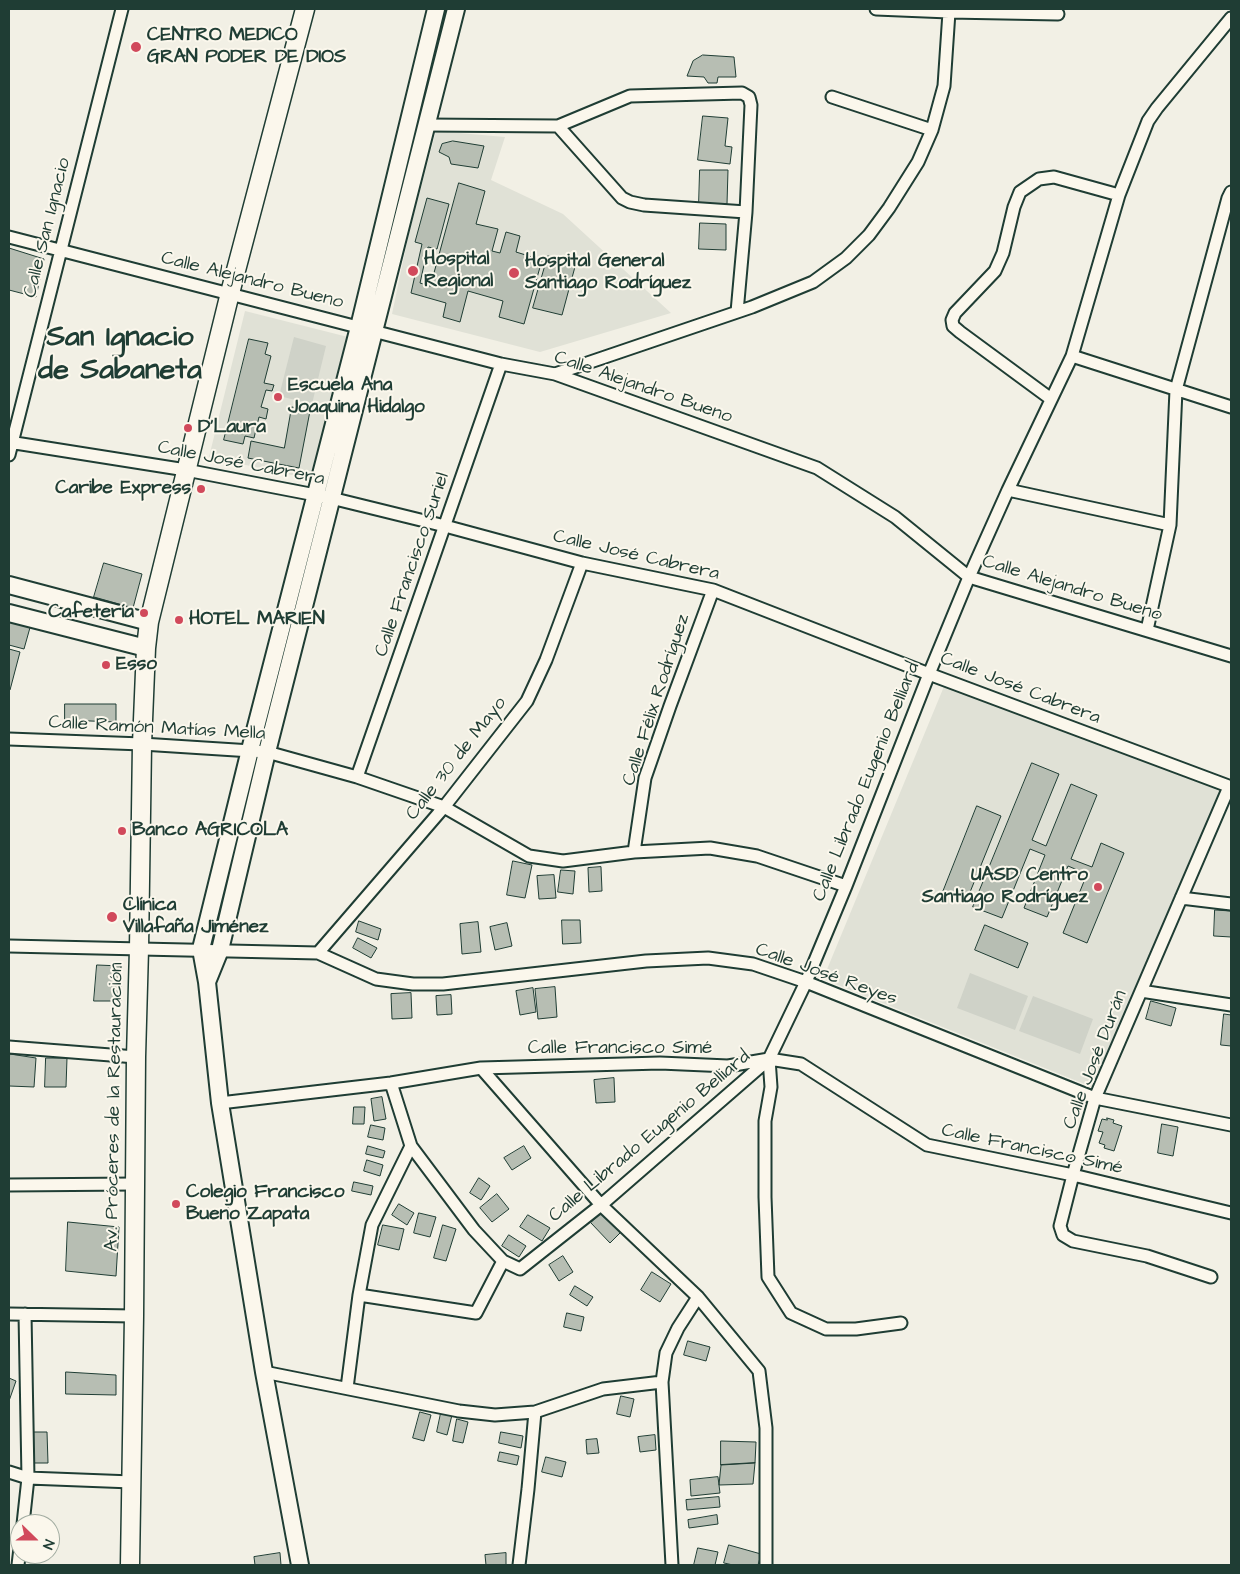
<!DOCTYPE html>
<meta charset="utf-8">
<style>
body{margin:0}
#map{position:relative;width:1240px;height:1574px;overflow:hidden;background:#f2f0e5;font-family:"Architects Daughter",sans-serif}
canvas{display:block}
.frame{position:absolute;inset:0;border:10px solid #1f3d34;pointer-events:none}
.north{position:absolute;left:10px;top:1514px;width:50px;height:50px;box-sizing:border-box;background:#fbf7ec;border:1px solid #a3ada2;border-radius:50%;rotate:112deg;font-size:14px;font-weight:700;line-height:20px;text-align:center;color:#1f3d34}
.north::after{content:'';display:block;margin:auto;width:18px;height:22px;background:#d1495b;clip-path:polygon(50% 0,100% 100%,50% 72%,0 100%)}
</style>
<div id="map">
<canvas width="1240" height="1574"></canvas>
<div class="frame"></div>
<div class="north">N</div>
</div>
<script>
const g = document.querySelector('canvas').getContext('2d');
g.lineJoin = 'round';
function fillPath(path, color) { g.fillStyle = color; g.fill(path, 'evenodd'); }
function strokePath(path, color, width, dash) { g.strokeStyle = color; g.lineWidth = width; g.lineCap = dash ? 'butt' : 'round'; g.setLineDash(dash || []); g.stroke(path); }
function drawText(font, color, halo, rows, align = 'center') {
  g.font = font + ' "Architects Daughter",sans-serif'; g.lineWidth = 4; g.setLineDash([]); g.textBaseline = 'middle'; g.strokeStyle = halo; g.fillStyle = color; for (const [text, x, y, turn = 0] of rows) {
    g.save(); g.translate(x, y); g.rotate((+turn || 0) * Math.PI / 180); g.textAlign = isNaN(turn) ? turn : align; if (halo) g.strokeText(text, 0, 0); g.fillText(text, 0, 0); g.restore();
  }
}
fillPath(new Path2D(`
 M436,131L505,137L491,180L563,214L671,313L540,352L392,314L409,233Z
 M245,311L348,337L310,479L209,457Z
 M945,684L1220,790L1092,1087L823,979Z`), '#e0e1d6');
fillPath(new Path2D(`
 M294,337L326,346L312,404L279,396Z
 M970,973L1028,996L1015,1030L957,1008Z
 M1033,996L1093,1019L1080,1054L1019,1031Z`), '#cfd2c8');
const building = new Path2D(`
 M703,55L734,57L736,77H718L717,83H708L704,77L687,76L693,61Z
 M703,116L728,118L725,146L732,147L730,164L698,160Z
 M453,141L484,146L478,168L451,164L449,157L439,152L442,144Z
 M700,170H728L727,204H699Z
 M459,183L485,191L476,224L498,229L492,251L500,253L506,232L520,236L516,252L542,260L524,324L499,317L503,301L468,291L460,322L443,317L446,303L411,293L422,244L415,242L427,198L449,204L437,249L428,247L420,283L430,286Z
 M700,223L726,224V250L699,249Z
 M9,248L44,259L36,297L9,290Z
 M548,256L576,263L562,315L533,308Z
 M249,339L268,343L265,354L271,356L264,383L274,385L272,391L266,390L261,407L268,409L266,419L259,417L254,438L245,436L243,444L224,440Z
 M292,407L310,411L299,468L248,458L251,441L284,448Z
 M104,563L142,574L133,608L94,597Z
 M9,618L31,624L24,649L9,645Z
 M9,649L20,652L10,690H9Z
 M65,704H116V722L65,720Z
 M1032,763L1059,774L1032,840L1046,846L1071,784L1097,795L1071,859L1092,867L1101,843L1124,853L1087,943L1063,933L1087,874L1068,866L1047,917L1024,908L1045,855L1030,849L1002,918L973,907Z
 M977,806L1001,816L966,902L943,892Z
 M513,861L532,865L525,898L507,895Z
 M601,867L602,891L589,892L588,868Z
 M561,870L575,871L573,894L558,892Z
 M554,875L556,898L539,899L537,876Z
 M1215,910L1231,911V937L1214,936Z
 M562,920H580L581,943L563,944Z
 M359,921L381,929L378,940L356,932Z
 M478,922L481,952L462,954L460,924Z
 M507,923L512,946L495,950L490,927Z
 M985,925L1028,943L1018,968L975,950Z
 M358,938L377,948L371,958L353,948Z
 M97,965L121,966V1001H94Z
 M555,987L557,1017L538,1019L535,989Z
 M533,988L536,1012L520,1015L516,991Z
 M411,993L412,1018L392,1019L391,994Z
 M451,995L452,1014L437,1015L436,996Z
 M1151,1001L1176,1008L1171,1026L1146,1019Z
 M1224,1014L1231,1015V1046L1221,1045Z
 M10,1054L36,1058L34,1087L9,1086Z
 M46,1058H67L66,1087H45Z
 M614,1078L615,1102L596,1103L594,1080Z
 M382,1097L386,1119L374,1121L371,1099Z
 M354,1107H365L364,1124H353Z
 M1107,1118L1114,1120L1113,1123L1122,1126L1114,1151L1104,1148L1105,1145L1099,1143L1103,1132L1098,1131L1102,1119L1107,1120Z
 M1162,1124L1178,1127L1173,1156L1158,1153Z
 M371,1125L385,1128L383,1140L368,1137Z
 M368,1146L385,1151L383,1158L366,1154Z
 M524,1146L531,1158L512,1170L504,1158Z
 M367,1160L383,1165L380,1176L364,1171Z
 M479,1178L490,1186L481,1200L470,1193Z
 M354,1182L373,1186L371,1195L352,1191Z
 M497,1194L509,1209L492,1222L480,1208Z
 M399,1204L414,1213L407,1225L392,1215Z
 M602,1212L621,1232L610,1243L591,1223Z
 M419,1213L436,1217L430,1237L414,1233Z
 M528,1215L550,1228L542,1241L520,1227Z
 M68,1222L119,1227L116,1276L66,1271Z
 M383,1225L404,1229L399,1250L378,1245Z
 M443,1225L456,1229L446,1261L434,1258Z
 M509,1235L526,1246L519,1257L502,1246Z
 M563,1256L573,1272L559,1281L549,1265Z
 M652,1272L671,1284L660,1302L641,1290Z
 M575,1286L593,1297L587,1306L570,1295Z
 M567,1313L584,1317L581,1331L564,1327Z
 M688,1341L710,1347L706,1361L684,1355Z
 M66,1372L116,1375V1395L66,1394Z
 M9,1378L16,1381L9,1401Z
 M621,1396L634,1399L630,1417L617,1414Z
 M420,1412L431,1415L424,1441L413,1438Z
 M441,1413L452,1415L447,1435L437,1432Z
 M457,1419L468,1422L463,1443L453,1441Z
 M33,1432H47L48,1463H33Z
 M501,1432L523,1436L521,1448L499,1443Z
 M655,1435L656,1450L640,1452L638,1437Z
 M597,1439L599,1453L587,1454L586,1440Z
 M721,1441L756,1442L755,1463L721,1465Z
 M500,1452L519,1456L517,1465L498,1461Z
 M546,1457L566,1462L562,1477L542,1472Z
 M755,1463L753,1484L719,1485L721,1465Z
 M718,1477L720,1493L691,1496L690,1480Z
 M719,1497L720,1507L687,1510L686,1500Z
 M717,1515L718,1524L689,1528L688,1520Z
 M729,1545L761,1554L758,1565H733L724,1563Z
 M698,1548L718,1552L715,1565H694Z
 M280,1553L281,1565H255L254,1557Z
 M506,1553V1565H486L485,1555Z`);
fillPath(building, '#b7beb3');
strokePath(building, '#1f3d34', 1);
const street = new Path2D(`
 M876,9L949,12L1058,14
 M832,97L932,130
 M425,125L558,126L622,198L630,202L644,205L746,212
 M558,126L630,96L742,93L749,97L751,105L746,212L737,312
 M9,237L501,364L555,374L817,468L895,517L969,577L1231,656
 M1072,356L1231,407
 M555,374L752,307L813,282L846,258L869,235L889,208L918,162L932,130L944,86L949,12
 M1051,399L960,332L953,326L952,320L955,313L995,271L1003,253L1014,207L1020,192L1039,179L1054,177L1119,195
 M9,442L186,470L331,498L445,526L582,563L713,590L929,674L1231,787
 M9,455L122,9
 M1008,490L1170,525
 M1147,630L1170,525L1176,390L1228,198L1231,192
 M9,739L142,744L267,752L357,777L444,807L529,856L563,861L634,852L710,848L757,856L846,886
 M357,777L501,364
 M634,852L645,778L670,706L713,590
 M1181,898L1231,904
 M9,946L318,953L376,979L413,984H443L646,961L708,958L753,964L806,982L1095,1098L1231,1125
 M318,953L444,807L527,701L546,660L582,563
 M1141,991L1231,1005
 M9,1047L136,1057
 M769,1059L771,1087L765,1121V1197L768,1277L791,1313L826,1329H856L901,1323
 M481,1068L601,1205L698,1297L759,1371L766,1428V1565
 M391,1083L411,1146L474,1230L503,1261L520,1269L601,1205L769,1059L806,982L846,886L929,674L969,577L1008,490L1072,356L1119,195L1148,121L1157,108L1231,18
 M220,1103L391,1083L481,1068L660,1063L728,1066L769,1059L801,1064L927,1145L1073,1175L1231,1213
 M9,1185L135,1184
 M1211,1277L1147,1256L1073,1241L1063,1235L1060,1226L1073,1175L1095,1098L1229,787
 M359,1295L476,1313L503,1261
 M9,1314L134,1316
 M264,1372L459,1411L495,1415L535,1412L603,1389L662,1382
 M347,1388L359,1295L372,1225L411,1146
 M9,1472L28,1478L132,1482
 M23,1524L28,1478L25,1314
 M18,1565L20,1548
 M519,1565L528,1489L535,1412
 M672,1565L662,1382L666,1353L678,1328L698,1297`);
const secondary = new Path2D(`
 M9,585L149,622
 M9,613L146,648
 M207,982L220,950L267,752L456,9
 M300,1565L264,1372L220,1103L207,982L201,949L250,750L359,327L436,9`);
const primary = new Path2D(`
 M130,1565L134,1316L136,1057L139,949L142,744L146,648L149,622L230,293L305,9`);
strokePath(street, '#1f3d34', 15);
strokePath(secondary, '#1f3d34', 20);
strokePath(primary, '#1f3d34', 21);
strokePath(street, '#fbf7ec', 11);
strokePath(secondary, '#fbf7ec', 16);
strokePath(primary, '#fbf7ec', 18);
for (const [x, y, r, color] of [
 [136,47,6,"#d1495b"],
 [413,271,6,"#d1495b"],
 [514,273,6,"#d1495b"],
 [278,397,5,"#d1495b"],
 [188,428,5,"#d1495b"],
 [201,489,5,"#d1495b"],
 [144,613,5,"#d1495b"],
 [179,620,5,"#d1495b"],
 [106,665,5,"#d1495b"],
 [122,831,5,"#d1495b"],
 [1098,887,5,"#d1495b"],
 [112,917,6,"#d1495b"],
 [176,1204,5,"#d1495b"]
]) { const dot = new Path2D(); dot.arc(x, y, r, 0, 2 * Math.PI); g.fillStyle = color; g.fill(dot); strokePath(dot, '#fbf7ec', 2); }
drawText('bold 19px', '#1f3d34', '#fbf7ec', [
 ["CENTRO MEDICO",147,36],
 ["GRAN PODER DE DIOS",147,58],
 ["Hospital",424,260],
 ["Regional",424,282],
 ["Hospital General",525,262],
 ["Santiago Rodríguez",525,284],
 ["Escuela Ana",288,386],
 ["Joaquina Hidalgo",288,408],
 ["D'Laura",198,428],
 ["Caribe Express",191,489,"right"],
 ["Cafetería",134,613,"right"],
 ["HOTEL MARIEN",189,620],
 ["Esso",116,665],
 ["Banco AGRICOLA",132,831],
 ["UASD Centro",1088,876,"right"],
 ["Santiago Rodríguez",1088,898,"right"],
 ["Clínica",123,906],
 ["Villafaña Jiménez",123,928],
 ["Colegio Francisco",186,1193],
 ["Bueno Zapata",186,1215]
], 'left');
drawText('19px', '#1f3d34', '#fbf7ec', [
 ["Calle San Ignacio",48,228,-76],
 ["Calle Alejandro Bueno",252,281,14],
 ["Calle Alejandro Bueno",643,388,19],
 ["Calle José Cabrera",241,464,11],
 ["Calle José Cabrera",636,556,13],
 ["Calle Francisco Suriel",413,565,-71],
 ["Calle Alejandro Bueno",1072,589,17],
 ["Calle José Cabrera",1020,689,21],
 ["Calle Félix Rodríguez",657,700,-72],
 ["Calle Ramón Matías Mella",157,729,3],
 ["Calle 30 de Mayo",457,759,-52],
 ["Calle Librado Eugenio Belliard",867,782,-68],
 ["Calle José Reyes",826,975,20],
 ["Calle Francisco Simé",620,1049],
 ["Calle José Durán",1096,1060,-69],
 ["Av. Próceres de la Restauración",115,1107,-89],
 ["Calle Librado Eugenio Belliard",650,1137,-40],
 ["Calle Francisco Simé",1032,1150,12]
]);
drawText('bold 29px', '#1f3d34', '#fbf7ec', [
 ["San Ignacio",120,339],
 ["de Sabaneta",120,372]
]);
</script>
